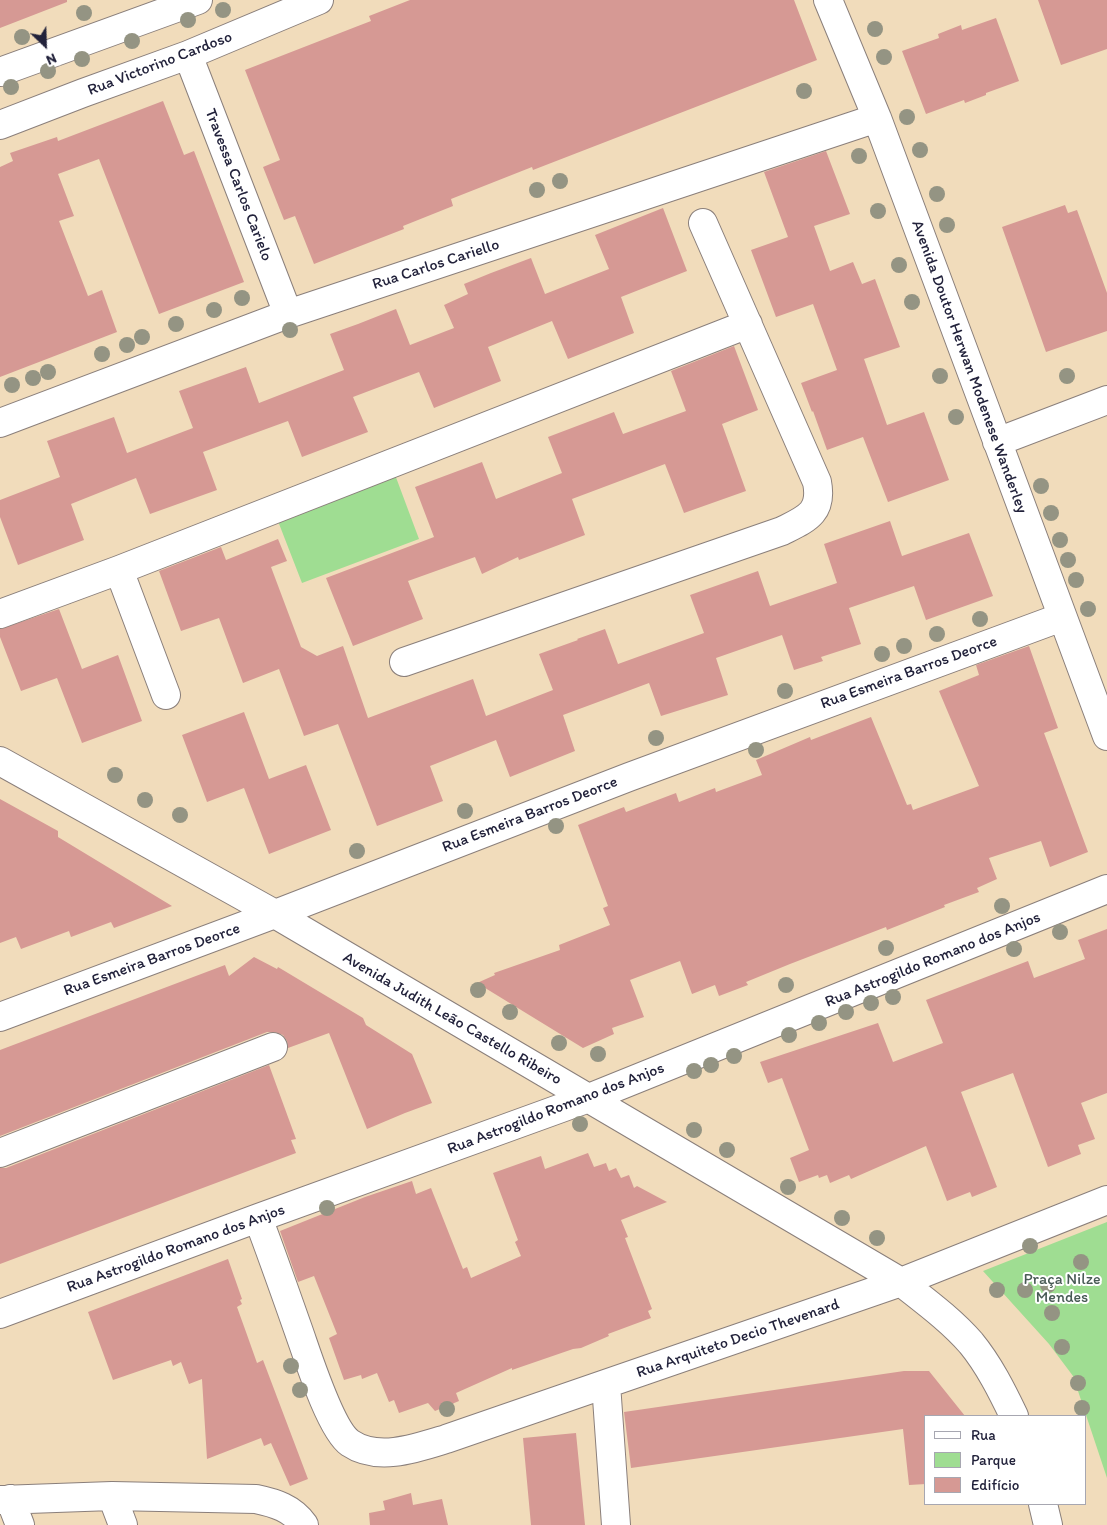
<!DOCTYPE html>
<meta charset="utf-8">
<style>
body{margin:0}
#map{position:relative;width:1107px;height:1525px;overflow:hidden;background:#f1dcbb;font-family:Itim,sans-serif}
canvas{display:block}
.legend{position:absolute;left:924px;top:1415px;width:162px;height:90px;box-sizing:border-box;background:#fff;border:1px solid #a7a7b1;margin:0;padding:6px 9px;list-style:none;font-size:15px;color:#22223b}
.legend li{display:flex;align-items:center;gap:10px;height:25px}
.legend b{width:25px;border:1px solid #a7a7b1}
.north{position:absolute;left:20px;top:20px;width:50px;height:50px;-webkit-text-stroke:4px #fff;paint-order:stroke;rotate:156deg;font-size:14px;font-weight:700;line-height:20px;text-align:center;color:#22223b}
.north::after{content:'';display:block;margin:auto;width:18px;height:22px;background:#22223b;clip-path:polygon(50% 0,100% 100%,50% 72%,0 100%)}
</style>
<div id="map">
<canvas width="1107" height="1525"></canvas>
<ul class="legend">
<li><b style="height:6px;background:#fff"></b>Rua</li>
<li><b style="height:14px;background:#9fdd92"></b>Parque</li>
<li><b style="height:14px;background:#d69994"></b>Edifício</li>
</ul>
<div class="north">N</div>
</div>
<script>
const g = document.querySelector('canvas').getContext('2d');
g.lineJoin = 'round';
function fillPath(path, color) { g.fillStyle = color; g.fill(path, 'evenodd'); }
function strokePath(path, color, width, dash) { g.strokeStyle = color; g.lineWidth = width; g.lineCap = dash ? 'butt' : 'round'; g.setLineDash(dash || []); g.stroke(path); }
function drawText(font, color, halo, rows, align = 'center') {
  g.font = font + ' Itim,sans-serif'; g.lineWidth = 4; g.setLineDash([]); g.textBaseline = 'middle'; g.strokeStyle = halo; g.fillStyle = color; for (const [text, x, y, turn = 0] of rows) {
    g.save(); g.translate(x, y); g.rotate((+turn || 0) * Math.PI / 180); g.textAlign = isNaN(turn) ? turn : align; if (halo) g.strokeText(text, 0, 0); g.fillText(text, 0, 0); g.restore();
  }
}
fillPath(new Path2D(`
 M394,472L419,539L302,583L276,516Z
 M1107,1222V1478L1073,1376L1049,1344L983,1271Z`), '#9fdd92');
fillPath(new Path2D(`
 M0,0H67V2L0,28Z
 M410,0H794L817,60L533,170L532,167L451,199L453,206L403,226L404,229L314,264L295,216L284,220L263,167L280,160L245,70L358,26L371,21L369,16Z
 M1038,0H1107V49L1061,65Z
 M996,18L1019,81L986,93V95L965,103L964,100L926,114L902,51L939,38L938,34L961,25L962,30Z
 M163,101L184,155L194,151L244,282L159,314L99,159L58,174L74,216L59,221L88,296L102,290L117,332L0,377V167L13,161L10,153L57,137L58,141Z
 M826,151L850,214L814,226L830,271L853,262L862,284L875,279L900,347L864,359L887,425L924,412L949,480L888,502L863,437L827,450L813,411L812,412L801,383L837,370L813,304L776,317L751,250L788,237L764,172Z
 M1065,205L1068,213L1077,210L1107,293V331L1046,352L1002,227Z
 M663,208L687,271L621,297L634,333L568,359L552,321L488,347L501,381L434,408L419,372L353,397L368,432L302,457L288,421L203,452L217,490L150,514L136,478L71,504L84,540L18,565L0,517V500L60,477L47,441L114,417L127,453L193,428L179,391L246,367L259,403L344,370L330,334L358,324L396,309L410,345L454,328L444,305L468,294L464,284L491,273L531,258L545,294L609,269L595,235Z
 M734,346L758,410L722,424L746,491L684,513L665,464L572,499L585,535L519,560L518,557L482,574L475,557L408,581L423,619L353,646L326,578L434,537L415,487L482,462L496,499L562,473L548,437L614,412L623,434L686,411L671,371Z
 M890,521L902,556L969,533L993,596L926,620L914,586L849,608L861,644L821,657L823,661L794,670L782,635L716,658L728,695L661,716L649,683L590,705L563,715L575,751L510,777L496,740L430,766L443,801L377,826L338,724L304,736L279,669L243,683L219,618L181,631L159,571L221,547L226,560L278,539L287,561L271,567L301,647L317,656L343,646L368,718L473,679L486,716L553,690L539,654L578,640L577,639L605,629L618,664L704,633L690,595L758,571L770,606L837,583L824,544Z
 M59,609L82,669L118,655L142,721L82,743L57,678L21,691L0,637V629Z
 M1029,646L1058,728L1044,733L1088,852L1050,867L1041,841L989,858L997,879L977,888L979,892L944,905L945,907L887,930L886,927L790,964L746,982L748,985L719,996L715,985L692,994L680,961L630,980L644,1017L612,1028L614,1034L583,1048L477,983L495,975L494,973L560,950L559,945L610,925L603,908L608,906L578,825L624,807L626,812L676,793L679,802L715,788L716,792L762,775L756,760L810,737L811,740L871,717L907,805L911,804L913,810L979,786L939,691L979,675L976,665Z
 M244,712L269,779L306,765L331,830L269,854L244,788L207,802L182,735Z
 M0,799L58,831V837L172,906L114,928L111,922L71,937L69,931L21,949L16,937L0,943Z
 M1107,929V1093L1081,1103L1095,1139L1078,1145L1081,1154L1048,1167L1013,1073L961,1092L997,1187L972,1197L970,1192L947,1201L926,1146L851,1179L849,1175L830,1183L827,1175L819,1178L818,1175L799,1182L790,1158L809,1150L782,1078L768,1083L760,1062L878,1023L893,1062L943,1043L926,1000L1028,961L1034,978L1085,959L1078,940Z
 M254,957L277,969L278,967L363,1018L366,1025L412,1054L432,1103L405,1113L367,1129L329,1033L288,1048L287,1041L283,1035L275,1032H267L0,1136V1050L225,965L229,976Z
 M269,1065L296,1139L291,1140L296,1153L0,1264V1168H6Z
 M588,1153L594,1167L606,1163L609,1171L616,1168L621,1178L629,1175L634,1188L637,1186L667,1202L621,1220L628,1237L625,1238L652,1309L648,1311L651,1318L608,1334L609,1336L581,1348L573,1349L512,1370V1368L456,1393L459,1401L435,1411L428,1403L399,1413L394,1400L389,1402L377,1373L362,1379L361,1375L344,1380L329,1338L337,1334L314,1276L298,1282L280,1231L365,1197L412,1181L416,1194L431,1188L463,1269L467,1267L471,1278L521,1256L515,1242L518,1240L493,1173L541,1156L545,1169Z
 M228,1259L242,1299L240,1300L242,1304L237,1307L246,1332L257,1363L263,1360L308,1479L290,1486L271,1443L264,1446L261,1438L207,1459L202,1379L189,1384L181,1362L173,1366L171,1360L113,1380L88,1312Z
 M904,1371H929L965,1416H926V1484L909,1485L903,1429L631,1468L624,1412Z
 M576,1433L585,1525H531L523,1438Z
 M411,1493L413,1505L442,1499L448,1525H370L369,1513L385,1510L383,1501Z`), '#d69994');
const minor = new Path2D(`
 M828,0L877,118L1107,736
 M188,55L288,314
 M0,72L198,0
 M0,125L83,93L188,55L319,0
 M0,423L288,314L877,118
 M997,442L1107,400
 M119,570L166,695
 M0,614L119,570L748,324
 M404,662L782,531C806,519 823,513 817,482L703,223
 M0,761L275,914L901,1282C925,1301 951,1320 971,1343C989,1365 1002,1391 1014,1416
 M0,1017L275,914L629,777L1062,617
 M0,1153L273,1047
 M258,1218C272,1255 285,1292 298,1329C307,1354 330,1429 350,1443C378,1462 417,1448 446,1439L901,1282L1107,1200
 M0,1314L258,1218L589,1098L1107,889
 M606,1384L616,1525
 M112,1496L123,1525
 M10,1499L20,1525
 M0,1500L112,1496L256,1499C275,1503 292,1508 304,1525
 M1043,1504L1048,1525`);
strokePath(minor, '#8a7f7b', 30);
strokePath(minor, '#fff', 28);
g.fillStyle = '#949483';
for (const [x, y] of [
 [223,10],
 [84,13],
 [188,20],
 [875,29],
 [22,37],
 [132,41],
 [884,57],
 [82,59],
 [48,71],
 [11,87],
 [804,91],
 [907,117],
 [920,150],
 [859,156],
 [560,181],
 [537,190],
 [937,194],
 [878,211],
 [947,225],
 [899,265],
 [242,298],
 [912,302],
 [214,310],
 [176,324],
 [290,330],
 [142,337],
 [127,345],
 [102,354],
 [48,372],
 [940,376],
 [1067,376],
 [33,378],
 [12,385],
 [956,417],
 [1041,486],
 [1051,513],
 [1060,540],
 [1068,560],
 [1076,580],
 [1088,609],
 [980,619],
 [937,634],
 [904,646],
 [882,654],
 [785,691],
 [656,738],
 [756,750],
 [115,775],
 [145,800],
 [465,811],
 [180,815],
 [556,826],
 [357,851],
 [1002,906],
 [1060,932],
 [886,948],
 [1014,949],
 [786,985],
 [478,990],
 [893,997],
 [871,1003],
 [510,1012],
 [846,1012],
 [819,1023],
 [789,1035],
 [559,1043],
 [598,1054],
 [734,1056],
 [711,1065],
 [694,1071],
 [580,1124],
 [694,1130],
 [727,1150],
 [788,1187],
 [327,1208],
 [842,1218],
 [877,1238],
 [1030,1246],
 [1081,1262],
 [1048,1285],
 [997,1290],
 [1025,1290],
 [1052,1313],
 [1062,1347],
 [291,1366],
 [1078,1383],
 [300,1390],
 [1082,1408],
 [447,1409]
]) { g.beginPath(); g.arc(x, y, 8, 0, 2 * Math.PI); g.fill(); }
drawText('16px', '#22223b', '#fff', [
 ["Rua Victorino Cardoso",160,64,-21],
 ["Travessa Carlos Carielo",238,185,69],
 ["Rua Carlos Cariello",436,265,-18],
 ["Avenida Doutor Herwan Modenese Wanderley",969,367,70],
 ["Rua Esmeira Barros Deorce",909,673,-20],
 ["Rua Esmeira Barros Deorce",530,815,-21],
 ["Rua Esmeira Barros Deorce",152,960,-20],
 ["Rua Astrogildo Romano dos Anjos",933,960,-22],
 ["Avenida Judith Leão Castello Ribeiro",452,1019,30],
 ["Rua Astrogildo Romano dos Anjos",556,1109,-21],
 ["Rua Astrogildo Romano dos Anjos",176,1249,-20],
 ["Rua Arquiteto Decio Thevenard",738,1339,-19]
]);
drawText('16px', '#485a55', '#fff', [
 ["Praça Nilze",1062,1280],
 ["Mendes",1062,1298]
]);
</script>
